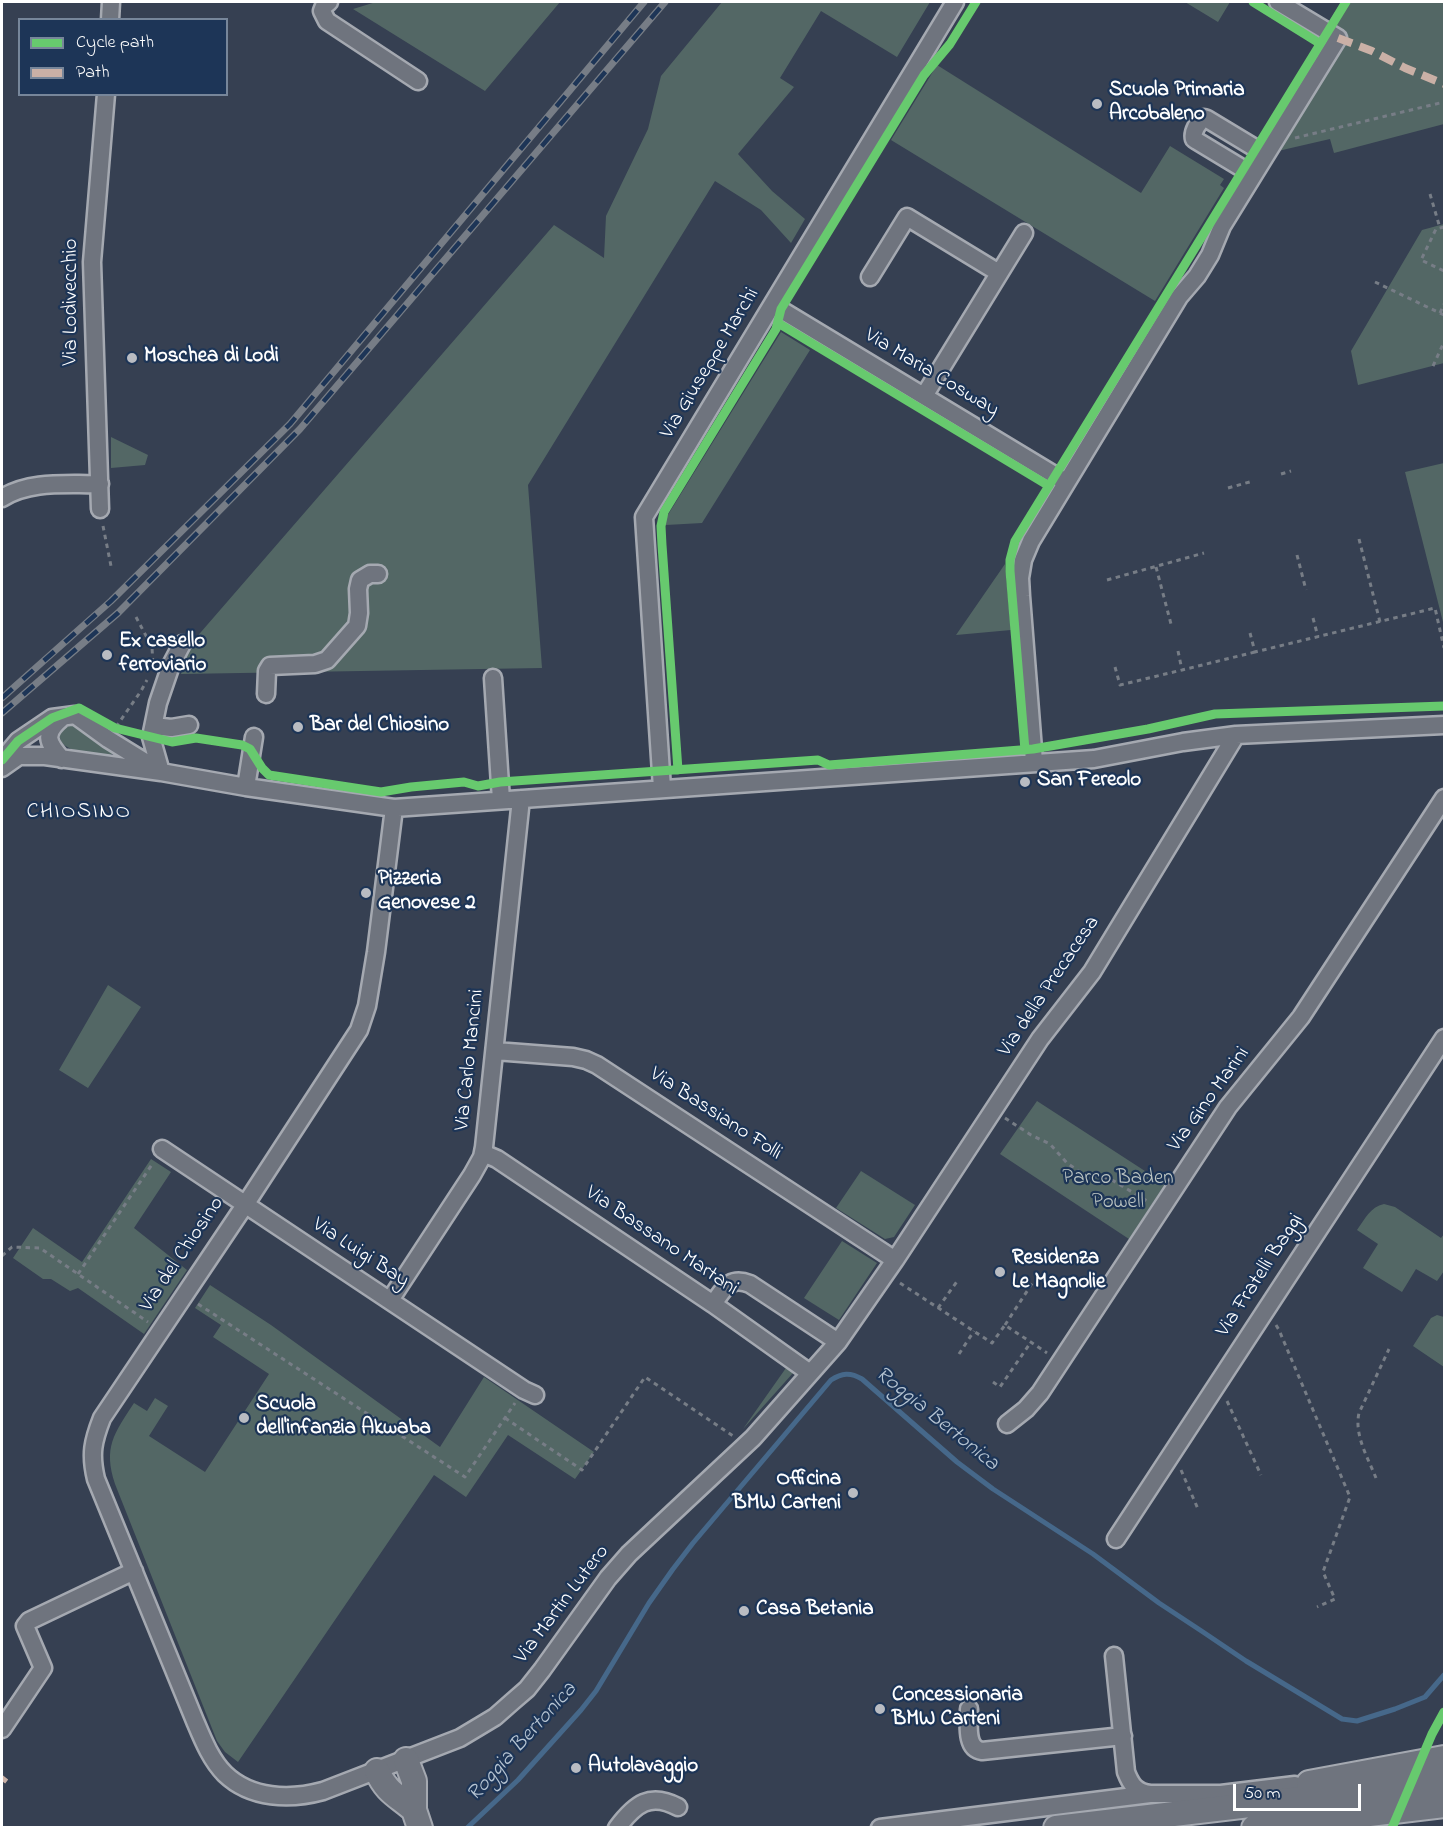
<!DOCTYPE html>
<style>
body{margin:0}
#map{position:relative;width:1446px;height:1829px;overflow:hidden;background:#364052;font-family:"Indie Flower",sans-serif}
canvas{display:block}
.frame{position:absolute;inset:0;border:3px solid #fff;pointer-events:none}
.legend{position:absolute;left:18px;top:18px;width:210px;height:78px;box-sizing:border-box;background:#1d3557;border:2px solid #77869a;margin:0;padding:8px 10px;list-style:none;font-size:18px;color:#fff}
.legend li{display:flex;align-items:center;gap:12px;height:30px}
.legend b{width:30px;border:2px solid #77869a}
.scale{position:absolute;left:1233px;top:1784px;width:128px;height:27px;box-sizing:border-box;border:3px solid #fff;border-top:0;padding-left:8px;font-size:18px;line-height:21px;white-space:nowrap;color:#fff;-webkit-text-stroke:4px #1d3557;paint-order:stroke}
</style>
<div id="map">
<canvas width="1446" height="1829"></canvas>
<div class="frame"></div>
<ul class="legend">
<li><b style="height:8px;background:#67ca6e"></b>Cycle path</li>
<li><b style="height:8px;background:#cab0a6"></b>Path</li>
</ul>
<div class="scale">50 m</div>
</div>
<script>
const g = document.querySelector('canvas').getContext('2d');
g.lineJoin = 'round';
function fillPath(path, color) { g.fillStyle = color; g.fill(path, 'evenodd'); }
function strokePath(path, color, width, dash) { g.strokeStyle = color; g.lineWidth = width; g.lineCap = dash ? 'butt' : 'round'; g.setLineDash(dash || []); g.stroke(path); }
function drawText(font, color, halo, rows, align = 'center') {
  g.font = font + ' "Indie Flower",sans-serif'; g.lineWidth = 4.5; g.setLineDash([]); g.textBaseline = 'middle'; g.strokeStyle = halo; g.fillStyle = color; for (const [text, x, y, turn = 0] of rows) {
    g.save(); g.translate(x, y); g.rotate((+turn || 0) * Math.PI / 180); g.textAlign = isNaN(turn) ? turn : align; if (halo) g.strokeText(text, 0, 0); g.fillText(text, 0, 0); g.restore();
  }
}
fillPath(new Path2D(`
 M376,2H560L485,91L353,9Z
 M722,2H930L897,57L821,11L780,78L794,87L738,154L772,191L805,219L791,243L761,210L715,181L528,485L542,668L181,674L188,647L554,225L604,258L606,216L648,129L661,76Z
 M1185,2H1230L1218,22Z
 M1341,2H1444V124L1334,153L1330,139L1278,151L1348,36L1328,23Z
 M937,65L1141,193L1170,146L1224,179L1220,185L1224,188L1155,301L891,140Z
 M1444,224V363L1358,385L1351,351L1422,230Z
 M781,332L810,350L702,523L666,525V518Z
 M111,437L148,455L145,465L111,468Z
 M1444,463V626L1405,472Z
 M1005,564L1011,630L956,635Z
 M70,725L77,726L112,750V754L108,756C96,754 57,753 60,734C61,729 66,727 70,725Z
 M108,985L141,1007L88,1088L59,1070Z
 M1037,1101L1165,1184L1129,1239L1000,1154Z
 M151,1159L171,1172L134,1228L187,1270L144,1334L78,1288L70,1291L51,1279H43L13,1258L33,1228L82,1262Z
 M861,1171L915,1205L894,1237L885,1239L836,1208Z
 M1384,1204L1395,1207L1441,1238L1444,1234V1271L1437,1281L1416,1269L1402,1292L1363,1268L1378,1244L1357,1230C1365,1219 1370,1207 1384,1204Z
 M842,1241L877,1263L839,1320L804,1298Z
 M210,1285L271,1325L440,1447L484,1377L594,1452L575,1479L508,1435L466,1497L434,1475L238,1762L225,1752L217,1741L115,1484C103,1447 114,1434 134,1403L147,1411L155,1398L168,1406L149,1436L205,1472L269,1374L213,1337L221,1325L195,1308Z
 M1437,1315L1444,1317V1367L1413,1346L1431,1318Z
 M786,1368L793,1373L743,1429Z`), '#536765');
strokePath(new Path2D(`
 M467,1828L518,1780L581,1710L596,1691L649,1603L673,1569L693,1543L831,1380C842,1373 850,1372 862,1379L957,1462L993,1489L1093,1554L1159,1603L1203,1632L1246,1661L1342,1719L1357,1721L1395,1709L1425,1697L1444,1675`), '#46688a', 5);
const minor = new Path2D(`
 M329,2L324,6L322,11L327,21L418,81
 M110,20L111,2
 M1257,168L1252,171L1245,170L1197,141L1194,139C1192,132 1198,122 1204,118L1207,119L1255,148L1261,153L1262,161
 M870,277L907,217L999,273
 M773,305L1066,482
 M924,396L1024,233
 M2,498C31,480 67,485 100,484
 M100,509L92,262L106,94
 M493,678L501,800
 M266,694L267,671L270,666L315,664L327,660L357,626L359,613L358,589L360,580L370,574H378
 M62,718C43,734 47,742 62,759
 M154,726L171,728L189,725
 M2,760L18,741L52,718L75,715L108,739L155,768
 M1034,762L1021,596L1020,578L1023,560L1031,541L1179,297L1197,276L1210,255L1222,226L1338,38L1278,2
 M2,768L19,756H45L161,772L246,787L394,808L1094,759L1183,742L1236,735L1444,725
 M161,772L151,737L158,703L171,665L182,644
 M246,787L254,737
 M662,788L644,517L955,2
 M394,808L376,952L367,1006L359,1030L245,1205L102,1418C93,1441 90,1454 96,1479L195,1721C203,1740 211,1760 225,1774C251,1799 290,1800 323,1791L460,1738L495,1717L512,1702L527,1689L542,1670L608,1578L629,1554L753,1438L838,1342L895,1260L1040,1039L1092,972L1236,735
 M495,1051L573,1057L586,1060L597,1065L895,1260
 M162,1149L524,1390L535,1395
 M483,1153L497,1159L713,1304L810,1373
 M390,1300L472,1175L482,1157L484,1147L521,799
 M713,1304C724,1289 729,1276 750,1284L838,1342
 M1007,1424L1026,1409L1040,1393L1228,1107L1301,1017L1444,798
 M1116,1539L1444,1038
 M1114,1656L1126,1772C1131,1785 1136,1792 1150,1794
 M969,1709C969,1723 965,1749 982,1751L1123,1736
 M2,1729L43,1668L25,1626L29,1621L134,1571
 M617,1828C635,1804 650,1792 678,1807
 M880,1828L1150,1794H1221L1295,1785`);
const highway = new Path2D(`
 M406,1760L414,1781V1810L420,1828
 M377,1771C387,1793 397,1795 414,1810
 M1309,1783L1444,1758
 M1056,1828L1444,1782
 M1254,1828L1444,1805`);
strokePath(minor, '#a5a9b1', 21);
strokePath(highway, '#a5a9b1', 28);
strokePath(new Path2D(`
 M1295,138L1444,102
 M1430,194L1440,228
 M1444,227L1436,229L1421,260L1444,271
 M1375,282L1444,315
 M1440,313L1444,304
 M1433,366L1444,342
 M1281,474L1291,471
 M1228,488L1253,481
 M103,526L111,566
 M1359,539L1380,622
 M1297,555L1306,590
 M1156,567L1171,624
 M1107,580L1204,553
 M136,617L152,647L153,666
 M1313,618L1318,637
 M1250,633L1255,652L1435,608L1444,648
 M1178,651L1182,670L1255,652
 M1115,667L1120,685L1182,670
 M116,727L141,691L147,680
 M1005,1118L1031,1135L1050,1144L1067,1163L1080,1172L1112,1180L1147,1201
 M2,1256L12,1247L40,1248L148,1322
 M78,1274L153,1163
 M900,1283L992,1343L1005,1325L1047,1353
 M198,1304L465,1477L515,1403
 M938,1308L958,1280
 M1005,1325L1033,1282
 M1276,1325L1279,1330L1350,1497L1323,1572L1335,1599L1317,1607
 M959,1354L974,1331
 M993,1382L1000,1387L1031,1342
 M1227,1401L1261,1475
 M505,1418L582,1470L645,1377L733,1436
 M1181,1470L1198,1509
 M1376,1478C1368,1458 1354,1435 1359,1413L1389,1349`), '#777d86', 3, [4.5, 4.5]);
strokePath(minor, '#6f747e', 16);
strokePath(highway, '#6f747e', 24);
const rail = new Path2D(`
 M2,698L111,601L290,424L644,2
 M2,713L118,613L300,429L665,2`);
strokePath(rail, '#777d86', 7);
strokePath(rail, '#1d3557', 4.5, [14]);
strokePath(new Path2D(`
 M1338,38L1372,51L1405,68L1444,84
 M2,1781L5,1777`), '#cab0a6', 8, [15, 8]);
strokePath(new Path2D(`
 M1253,2L1319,43
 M778,323L1049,486
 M1025,750L1010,571V560L1015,541L1346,2
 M2,760L18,741L52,718L79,708L115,728L172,742L196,738L242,745L250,749L262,768L269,775L381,792L411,787L464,782L478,786L500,782L818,760L829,765L1033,749L1148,729L1215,714L1444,706
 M678,770L662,545L661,526L664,512L776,329L781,309L924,75L950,44L976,2
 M1392,1828L1432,1734L1444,1712`), '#67ca6e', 9);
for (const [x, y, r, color] of [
 [1097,104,6,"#b9bcc2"],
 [132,358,6,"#b9bcc2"],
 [107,655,6,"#b9bcc2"],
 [298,727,6,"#b9bcc2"],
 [1025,782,6,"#b9bcc2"],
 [366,893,6,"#b9bcc2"],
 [1000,1272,6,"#b9bcc2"],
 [244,1418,6,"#b9bcc2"],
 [853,1493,6,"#b9bcc2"],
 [744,1611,6,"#b9bcc2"],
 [880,1709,6,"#b9bcc2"],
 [576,1768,6,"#b9bcc2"]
]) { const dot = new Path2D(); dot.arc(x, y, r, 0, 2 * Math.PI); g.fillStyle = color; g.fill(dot); strokePath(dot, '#1d3557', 2); }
drawText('bold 21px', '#fff', '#1d3557', [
 ["Scuola Primaria",1109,92],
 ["Arcobaleno",1109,116],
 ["Moschea di Lodi",144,358],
 ["Ex casello",119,643],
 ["ferroviario",119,667],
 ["Bar del Chiosino",310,727],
 ["San Fereolo",1037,782],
 ["Pizzeria",378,881],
 ["Genovese 2",378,905],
 ["Residenza",1012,1260],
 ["Le Magnolie",1012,1284],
 ["Scuola",256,1406],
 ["dell'infanzia Akwaba",256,1430],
 ["Officina",841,1481,"right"],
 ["BMW Carteni",841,1505,"right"],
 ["Casa Betania",756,1611],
 ["Concessionaria",892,1697],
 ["BMW Carteni",892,1721],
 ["Autolavaggio",588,1768]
], 'left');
drawText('21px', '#fff', '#1d3557', [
 ["Via Lodivecchio",73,302,-90],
 ["Via Giuseppe Marchi",711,364,-59],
 ["Via Maria Cosway",931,374,31],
 ["Via della Precacesa",1050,987,-56],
 ["Via Carlo Mancini",471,1060,-84],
 ["Via Gino Marini",1210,1100,-54],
 ["Via Bassiano Folli",715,1115,33],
 ["Via Bassano Martani",661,1242,34],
 ["Via Luigi Bay",360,1254,33],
 ["Via del Chiosino",183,1255,-56],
 ["Via Fratelli Baggi",1261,1276,-57],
 ["Via Martin Lutero",563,1605,-53]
]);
drawText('21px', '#bcc5c3', '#1d3557', [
 ["Parco Baden",1118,1180],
 ["Powell",1118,1204]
]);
g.letterSpacing = '1.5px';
drawText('22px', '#fff', '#1d3557', [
 ["CHIOSINO",79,813]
]);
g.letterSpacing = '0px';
drawText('italic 22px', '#b6c4d2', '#1d3557', [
 ["Roggia Bertonica",936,1420,39],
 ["Roggia Bertonica",523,1743,-48]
]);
</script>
